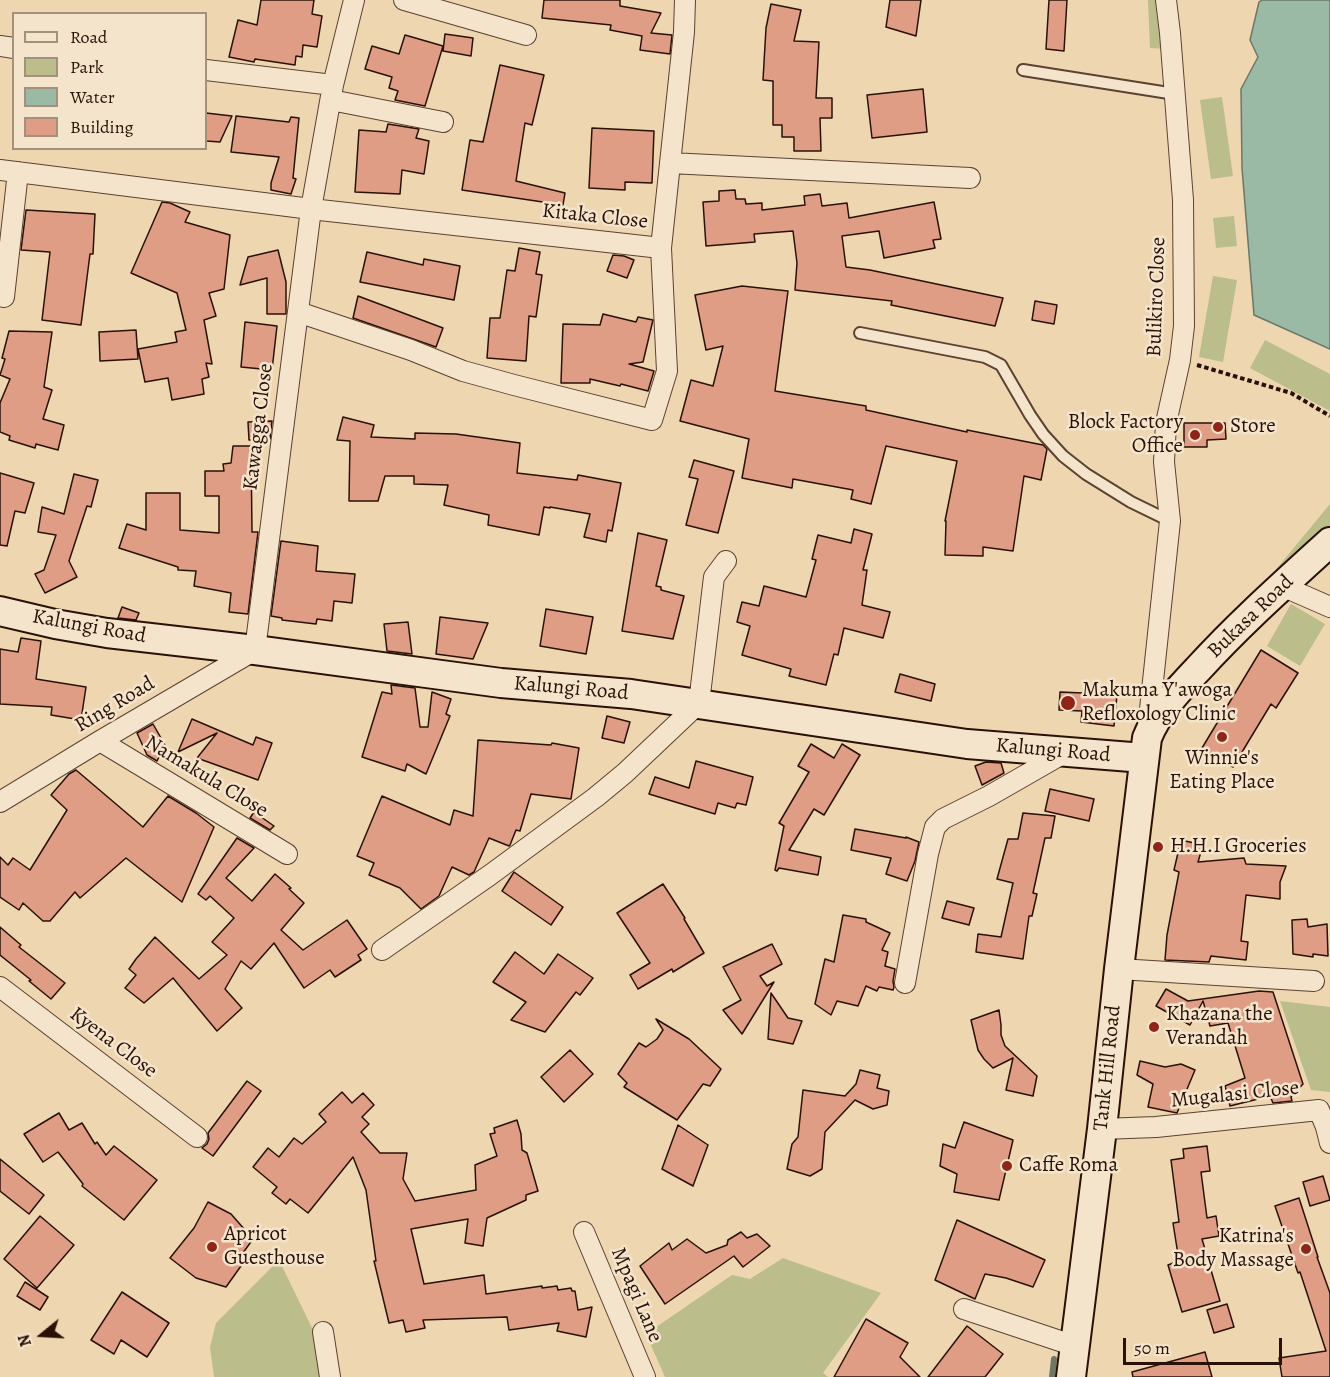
<!DOCTYPE html>
<style>
body{margin:0}
#map{position:relative;width:1330px;height:1377px;overflow:hidden;background:#eed6b1;font-family:Alegreya,serif}
canvas{display:block}
.legend{position:absolute;left:12px;top:12px;width:195px;height:138px;box-sizing:border-box;background:#f4e4cc;border:2px solid #a3907d;margin:0;padding:8px 10px;list-style:none;font-size:18px;color:#2a1106}
.legend li{display:flex;align-items:center;gap:12px;height:30px}
.legend b{width:30px;border:2px solid #a3907d}
.north{position:absolute;left:12px;top:1305px;width:60px;height:60px;-webkit-text-stroke:4px #f4e4cc;paint-order:stroke;rotate:252deg;font-size:16px;font-weight:700;line-height:24px;text-align:center;color:#2a1106}
.north::after{content:'';display:block;margin:auto;width:21px;height:27px;background:#2a1106;clip-path:polygon(50% 0,100% 100%,50% 72%,0 100%)}
.scale{position:absolute;left:1123px;top:1338px;width:159px;height:27px;box-sizing:border-box;border:3px solid #2a1106;border-top:0;padding-left:8px;font-size:18px;line-height:21px;white-space:nowrap;color:#2a1106;-webkit-text-stroke:4px #f4e4cc;paint-order:stroke}
</style>
<div id="map">
<canvas width="1330" height="1377"></canvas>
<ul class="legend">
<li><b style="height:8px;background:#f4e4cc"></b>Road</li>
<li><b style="height:16px;background:#bbbd8a"></b>Park</li>
<li><b style="height:16px;background:#9bbaa6"></b>Water</li>
<li><b style="height:16px;background:#e09d85"></b>Building</li>
</ul>
<div class="north">N</div>
<div class="scale">50 m</div>
</div>
<script>
const g = document.querySelector('canvas').getContext('2d');
g.lineJoin = 'round';
function fillPath(path, color) { g.fillStyle = color; g.fill(path, 'evenodd'); }
function strokePath(path, color, width, dash) { g.strokeStyle = color; g.lineWidth = width; g.lineCap = dash ? 'butt' : 'round'; g.setLineDash(dash || []); g.stroke(path); }
function drawText(font, color, halo, rows, align = 'center') {
  g.font = font + ' Alegreya,serif'; g.lineWidth = 5; g.setLineDash([]); g.textBaseline = 'middle'; g.strokeStyle = halo; g.fillStyle = color; for (const [text, x, y, turn = 0] of rows) {
    g.save(); g.translate(x, y); g.rotate((+turn || 0) * Math.PI / 180); g.textAlign = isNaN(turn) ? turn : align; if (halo) g.strokeText(text, 0, 0); g.fillText(text, 0, 0); g.restore();
  }
}
fillPath(new Path2D(`
 M1148,0H1158L1168,49L1150,48Z
 M1222,97L1233,176L1211,179L1200,100Z
 M1234,216L1237,246L1216,248L1213,218Z
 M1213,276L1237,280L1223,362L1199,357Z
 M1265,340L1330,374V411L1250,368Z
 M1330,504V528L1272,589L1264,584Z
 M1291,604L1325,624L1300,666L1267,646Z
 M1280,1001L1330,1007V1092L1311,1090Z
 M783,1258L881,1293L823,1373L828,1377H665L646,1334L732,1275L750,1279Z
 M279,1260L313,1330L321,1377H214L210,1347L216,1323Z`), '#bbbd8a');
const water = new Path2D(`
 M1262,0H1330V349L1254,315L1242,168L1241,89L1258,57L1250,40L1259,2Z`);
fillPath(water, '#9bbaa6');
strokePath(water, '#6e7666', 1.5);
strokePath(new Path2D(`
 M1052,1377L1054,1359`), '#6e7666', 6);
const building = new Path2D(`
 M261,0H314L312,14L322,16L317,47L303,45L302,57L296,56L295,65L255,59L254,62L229,57L238,20L257,25Z
 M544,0H620V6L661,13L651,33L672,35L670,54L640,50L642,36L610,30L611,25L542,18Z
 M890,0H921L916,36L886,27Z
 M1049,0H1067L1064,51L1046,49Z
 M771,4L801,10L794,41L819,42L816,98H832V118H820L821,151H794V137H782V125H773V81L763,80L766,28Z
 M445,34L473,38L471,56L443,51Z
 M405,35L443,46L425,106L395,100L398,91L389,88L392,77L365,69L372,46L399,54Z
 M500,65L544,75L532,125L525,123L516,181L565,193L563,205L462,190L470,140L483,142Z
 M923,89L927,132L872,138L867,95Z
 M206,113L232,116L220,142L206,141Z
 M236,116L289,122L291,117L299,118L293,178L296,179L291,194L271,190V183L279,157L231,152Z
 M388,124L419,129L416,138L429,141L424,174L402,170L400,194L355,192L359,130L386,132Z
 M592,128L654,131L652,183L625,182V190L589,188Z
 M735,190L736,199H745L746,204L762,203V210L805,205L804,196L820,194L822,206L847,203L849,218L934,202L941,239L933,240L935,248L884,258L879,231L842,236L846,267L870,270L1003,298L995,326L891,305L892,301L795,290L797,263L793,231L754,234L755,242L706,246L703,202L719,201V191Z
 M162,202L170,203L190,212L185,222L230,235L224,289L209,293L216,316L204,320L212,364L206,363L209,377L202,379L204,394L172,400L168,378L145,382L138,349L177,342L175,332L186,330L177,293L131,273Z
 M26,210L95,214L93,254H90L81,325L42,320L50,252L21,250Z
 M519,248L540,252L536,274L542,275L536,317L529,316L526,361L487,358L490,318H500L507,270L515,271Z
 M278,250L286,282V314H267V278L240,285L248,257Z
 M367,252L423,265L424,259L460,266L454,300L360,282Z
 M613,255L624,256L634,260L627,278L607,271Z
 M742,286L788,291L775,391L866,406V410L967,432V430L1043,445L1047,449L1041,480L1024,476L1013,551L983,547V556L945,555L946,521H945L957,461L886,446L871,504L851,499L853,490L793,479L792,488L742,478L749,439L680,421L691,380L713,386L723,346L706,350L695,295Z
 M358,296L443,328L436,347L353,318Z
 M1035,301L1057,305L1054,324L1032,320Z
 M603,314L636,322L638,317L653,320L643,362L629,364L654,371L648,391L621,384L620,386L590,379V383H561L563,324L600,325Z
 M245,322L277,326L272,370L241,367Z
 M136,330L138,359L100,361L99,332Z
 M9,331L52,332L44,387L52,390L43,419L64,425L58,450L36,444L35,448L9,440L10,436L0,432V403L10,379L0,375L5,359L2,358Z
 M343,417L374,425L371,437L415,439V433L456,434L520,443L517,473L577,480L578,475L621,483L612,531L608,530L606,542L584,537L590,514L550,507V508L544,507L539,535L488,525L489,515L444,505L448,485L414,484V476H385L378,501H349L350,441L337,440Z
 M272,421L270,439L249,440L248,422Z
 M1184,423H1225L1226,439L1207,440V447H1184Z
 M233,446H251L252,532H258L248,614L229,612L231,593L194,586L196,571L178,570V567L119,548L127,524L146,530V493H180V530L219,533V496H205V471H224L223,464L231,463Z
 M694,460L734,471L718,533L686,525L698,479L689,477Z
 M0,473L34,483L25,513L15,511L7,546L0,545Z
 M74,474L98,480L91,507L87,506L69,561L77,577L45,593L35,574L44,570L56,535L38,532L42,507L64,514Z
 M854,529L872,534L863,570H867L862,605L890,612L883,638L844,628L838,655L834,654L826,685L789,676L791,669L742,655L750,626L737,622L742,602L759,606L764,586L806,597L816,560L812,559L818,535L851,543Z
 M638,533L667,540L656,586L661,587V590L684,596L673,639L622,631Z
 M281,541L318,546L316,571L355,574L352,603L334,601L332,621L317,619L316,624L282,620V618L271,616Z
 M122,607L139,613L136,620L118,618Z
 M546,609L593,617L586,654L540,646Z
 M440,617L488,623L473,659L436,654Z
 M408,622L412,654L387,651L384,624Z
 M21,638L41,641L36,679L86,687L81,720L51,715L52,707L0,704V649L18,652Z
 M1261,650L1298,673L1276,708L1271,704L1233,767L1202,748Z
 M900,674L935,684L931,701L895,692Z
 M391,685L415,688L420,727H428L432,692L451,699L446,714L450,716L426,774L407,764L405,771L362,757L382,692L392,694Z
 M1084,686L1104,688L1103,694L1117,695L1114,726L1081,722L1082,711L1059,710L1060,692L1083,693Z
 M607,716L630,722L624,743L602,738Z
 M192,719L253,745L256,737L272,743L258,780L197,758L217,733L178,752Z
 M153,724L165,745L157,761L147,755L137,733Z
 M478,740L551,745L552,743L579,748L571,799L531,794L520,831L516,830L510,845L509,846L489,838L474,872L469,875L452,867L439,896L421,909L400,888L369,875L374,863L357,856L382,796L450,825L454,810L473,816Z
 M811,744L834,758L842,744L860,755L824,815L814,809L789,850L821,857L818,875L779,868L777,871L775,870L784,826L779,823L809,772L798,766Z
 M696,761L753,777L746,805L737,803L735,808L718,803L715,814L649,794L655,777L689,788Z
 M986,762L1001,763L1004,773L982,785L975,766Z
 M76,770L143,827L168,796L196,813L214,827L182,902L126,858L80,898L75,892L50,921H43L23,903L19,910L0,897V857L8,865L13,858L30,870L67,810L51,795L69,774Z
 M1050,789L1094,799L1089,821L1045,811Z
 M254,812L274,826L270,830L250,818Z
 M1023,813L1055,816L1051,838H1045L1033,893L1037,894L1032,916H1029L1023,959L976,952L978,934L1001,937L1013,883L997,879L1008,839H1018Z
 M855,829L906,838V837L919,842L915,861L907,881L886,874L891,858L851,850Z
 M237,838L254,848L226,878L252,901L275,874L291,888L289,889L304,903L281,930L303,950L347,920L367,949L358,955L361,960L335,977L330,970L304,988L274,943L251,969L241,961L225,989L242,1008L217,1031L173,978L144,1003L125,988L136,975L129,969L136,959L155,937L199,979L227,955L212,942L234,918L210,896L206,900L198,894Z
 M1181,840L1203,845L1198,862L1244,858L1246,864L1286,866L1280,882V899L1246,895L1241,941L1248,942L1246,960L1211,956L1209,962L1165,960L1167,935L1179,872L1174,870Z
 M514,872L563,907L551,925L502,891Z
 M663,884L685,918L684,919L704,953L673,972L672,969L638,989L630,975L650,963L617,913Z
 M947,901L974,908L969,925L942,918Z
 M843,915L866,919V922L890,933L882,950L888,952L885,966L895,969L893,981L894,987L893,990L879,987L877,991L866,986L858,1006L837,1001L831,1015L815,1004L825,959L834,962Z
 M1307,919L1308,927L1327,924L1328,956L1313,954V957L1293,954L1292,920Z
 M0,927L21,945L19,947L65,983L51,999L29,981L31,980L0,955Z
 M772,944L782,964L760,976L767,986L774,982L742,1034L723,1010L741,1000L723,967Z
 M515,952L544,974L558,954L593,978L580,995L576,992L545,1032L511,1020L526,1002L493,982Z
 M1166,989L1188,1001L1259,991L1273,992L1303,1084L1291,1097L1292,1101L1273,1103L1270,1096L1230,1106L1225,1086L1245,1078L1228,1023L1210,1026L1203,1001L1190,1025L1156,1006Z
 M771,993L788,1018L802,1021L793,1044L768,1039Z
 M999,1010L1001,1025V1035L1005,1046L1037,1076L1033,1096L1006,1090L1013,1058L993,1068L984,1059L978,1050L971,1020Z
 M656,1019L689,1039L721,1069L710,1086L703,1084L677,1120L624,1087L627,1083L618,1074L639,1043L646,1047L657,1039L663,1030Z
 M570,1050L593,1074L564,1102L541,1077Z
 M1140,1061L1165,1067L1181,1064L1195,1070L1177,1113L1148,1107L1153,1084L1137,1075Z
 M860,1070L880,1075L877,1088L889,1091L887,1105L873,1109L855,1100L825,1132L822,1169L810,1176L787,1169L792,1144L798,1137L803,1090L845,1096L856,1084Z
 M247,1081L261,1091L213,1156L202,1148L207,1144L209,1139L208,1133Z
 M342,1092L352,1103L363,1093L374,1105L362,1117L369,1124L361,1132L380,1153H407L403,1179L415,1201L476,1190L475,1165L497,1156L490,1134L495,1133L494,1128L517,1120L521,1134L522,1150L527,1153L538,1191L526,1195V1200L487,1218L483,1246L465,1243L468,1219L411,1229L424,1284L484,1275L486,1294L542,1286V1288L557,1286L558,1290L571,1288L572,1291H575L578,1310L592,1307L586,1337L557,1331L559,1323L509,1330L507,1317L423,1320L425,1328L406,1332L403,1320L389,1323L374,1261H376L366,1190L353,1157L308,1213L290,1199L286,1204L272,1193L277,1187L253,1167L268,1148L279,1157L294,1138L302,1144L326,1122L319,1114Z
 M59,1113L69,1130L82,1123L95,1144L97,1142L106,1155L114,1146L157,1180L124,1220L82,1186L83,1184L58,1152L43,1162L24,1134Z
 M964,1122L1013,1140L999,1200L954,1192L957,1174L940,1166L943,1144L955,1148Z
 M678,1125L708,1145L693,1186L662,1169Z
 M1207,1146L1210,1171L1201,1172L1207,1218L1216,1216L1219,1236L1202,1239L1220,1301L1182,1312L1168,1265L1179,1261L1173,1223L1179,1222L1171,1160L1184,1158L1183,1149Z
 M0,1159L44,1195L29,1214L0,1191Z
 M1323,1176L1330,1200L1310,1206L1303,1182Z
 M1299,1198L1318,1257H1317L1330,1293V1377H1282L1279,1358L1326,1351L1300,1272L1298,1273L1275,1206Z
 M208,1202L231,1214L253,1239L240,1257L241,1266L226,1287L196,1278L170,1258L194,1228Z
 M40,1216L74,1245L37,1288L4,1259Z
 M957,1220L1045,1260L1033,1287L1006,1278L985,1274L975,1299L935,1280Z
 M741,1232L747,1238L757,1234L770,1246L743,1267L734,1256L665,1304L640,1266L669,1243L672,1250L687,1239L706,1253L727,1245L728,1240Z
 M25,1282L48,1297L40,1310L17,1296Z
 M122,1292L169,1323L147,1357L121,1340L114,1354L91,1340Z
 M1227,1304L1234,1327L1214,1333L1207,1310Z
 M866,1319L908,1343L900,1357L920,1377H834Z
 M967,1326L1003,1354L985,1377H928Z
 M1205,1352L1212,1377H1133L1132,1372Z`);
fillPath(building, '#e09d85');
strokePath(building, '#2a1106', 1.5);
const lane = new Path2D(`
 M1023,70L1175,94
 M860,333L985,357L1001,365L1030,415L1043,434L1063,456L1086,474L1131,502L1170,521`);
const street = new Path2D(`
 M404,0L526,35
 M0,46L14,48
 M206,70L333,85
 M331,100L443,122
 M670,163L970,178
 M0,170L311,209L661,248
 M4,297L18,172
 M298,312L411,350L463,371L514,385L652,420L667,371L661,248L684,32L685,0
 M1282,586L1330,607
 M1148,728L1170,521L1164,462L1166,423L1180,360L1184,326L1183,200L1170,33L1166,0
 M100,741L287,854
 M0,802L100,741L255,650L311,209L333,85L354,0
 M382,950L490,875L596,797L625,773L699,703L714,577L726,561
 M1119,969L1314,981
 M905,983L928,854L935,827L943,819L989,796L1064,753
 M0,987L197,1137
 M1102,1129L1156,1127L1319,1110L1326,1127L1330,1143
 M584,1232L645,1377
 M964,1309L1075,1346
 M323,1332L330,1377`);
const secondary = new Path2D(`
 M0,611L55,624L107,633L255,650L501,683L631,694L967,744L1144,758
 M1071,1377L1102,1129L1119,969L1147,738C1157,712 1179,689 1198,669C1239,624 1285,583 1330,542`);
strokePath(lane, '#5b4231', 14);
strokePath(street, '#5b4231', 22);
strokePath(secondary, '#2a1106', 32);
strokePath(new Path2D(`
 M1197,365L1291,393L1330,416`), '#2a1106', 4, [4.5, 3]);
strokePath(lane, '#f4e4cc', 10);
strokePath(street, '#f4e4cc', 20);
strokePath(secondary, '#f4e4cc', 28);
for (const [x, y, r, color] of [
 [1218,427,6,"#8f2418"],
 [1195,435,6,"#8f2418"],
 [1068,703,8,"#8f2418"],
 [1222,737,6,"#8f2418"],
 [1158,847,6,"#8f2418"],
 [1154,1027,6,"#8f2418"],
 [1007,1166,6,"#8f2418"],
 [212,1247,6,"#8f2418"],
 [1306,1249,6,"#8f2418"]
]) { const dot = new Path2D(); dot.arc(x, y, r, 0, 2 * Math.PI); g.fillStyle = color; g.fill(dot); strokePath(dot, '#f4e4cc', 2); }
drawText('21px', '#2a1106', '#f4e4cc', [
 ["Kitaka Close",595,217,6],
 ["Bulikiro Close",1157,297,-88],
 ["Kawagga Close",259,427,-83],
 ["Bukasa Road",1251,617,-44],
 ["Kalungi Road",89,627,10],
 ["Kalungi Road",571,689,5],
 ["Ring Road",115,705,-31],
 ["Kalungi Road",1053,751,5],
 ["Namakula Close",206,777,31],
 ["Kyena Close",113,1043,37],
 ["Tank Hill Road",1108,1068,-84],
 ["Mugalasi Close",1235,1095,-6],
 ["Mpagi Lane",636,1295,67]
]);
drawText('21px', '#2a1106', '#f4e4cc', [
 ["Block Factory",1183,423,"right"],
 ["Office",1183,447,"right"],
 ["Store",1230,427],
 ["Makuma Y'awoga",1082,691],
 ["Refloxology Clinic",1082,715],
 ["Winnie's",1222,759,"center"],
 ["Eating Place",1222,783,"center"],
 ["H.H.I Groceries",1170,847],
 ["Khazana the",1166,1015],
 ["Verandah",1166,1039],
 ["Caffe Roma",1019,1166],
 ["Apricot",224,1235],
 ["Guesthouse",224,1259],
 ["Katrina's",1294,1237,"right"],
 ["Body Massage",1294,1261,"right"]
], 'left');
</script>
